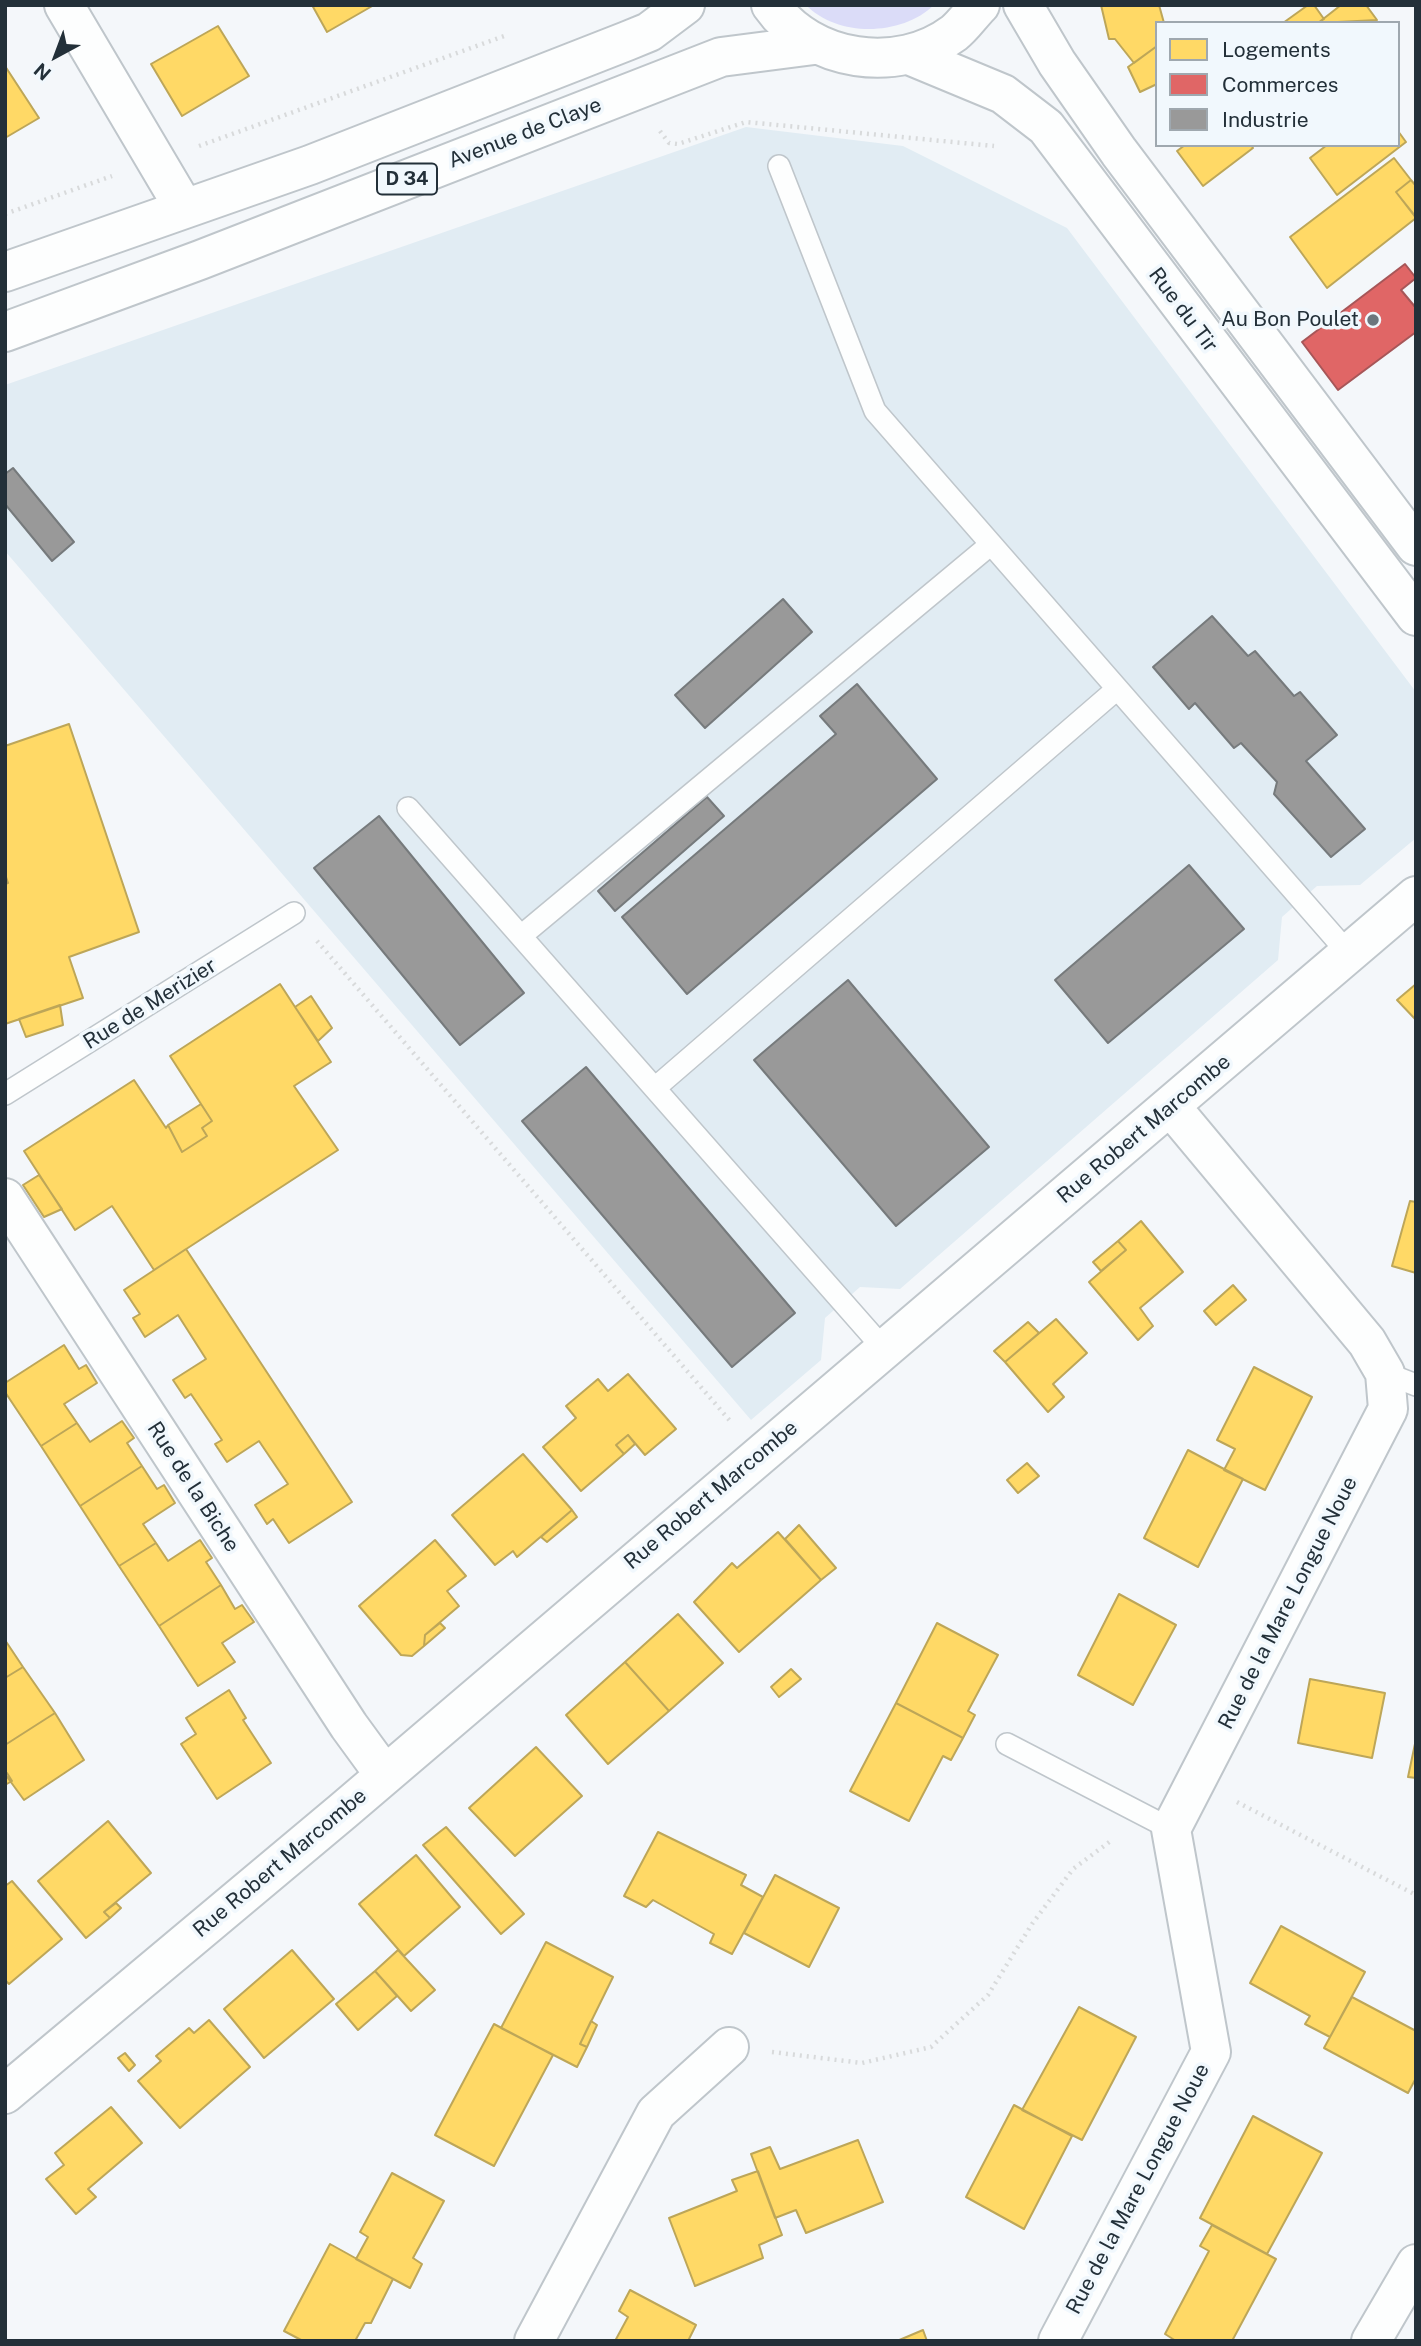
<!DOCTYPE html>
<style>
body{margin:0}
#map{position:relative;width:1421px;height:2346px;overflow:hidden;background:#f4f7fa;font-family:"Public Sans",sans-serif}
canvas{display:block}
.frame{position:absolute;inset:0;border:7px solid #233039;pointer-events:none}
.legend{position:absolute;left:1155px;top:21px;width:245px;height:126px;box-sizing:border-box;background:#f1f8fd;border:2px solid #9fa8af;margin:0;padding:9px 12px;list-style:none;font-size:21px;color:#233039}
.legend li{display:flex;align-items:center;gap:14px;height:35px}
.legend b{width:35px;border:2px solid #9fa8af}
.north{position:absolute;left:21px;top:21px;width:70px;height:70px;-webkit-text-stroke:5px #f1f8fd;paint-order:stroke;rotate:221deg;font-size:19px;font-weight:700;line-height:28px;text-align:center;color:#233039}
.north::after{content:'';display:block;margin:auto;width:24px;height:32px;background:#233039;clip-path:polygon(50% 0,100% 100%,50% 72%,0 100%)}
</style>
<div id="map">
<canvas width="1421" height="2346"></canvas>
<div class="frame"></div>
<ul class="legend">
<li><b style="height:19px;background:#ffd966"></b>Logements</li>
<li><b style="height:19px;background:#e06666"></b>Commerces</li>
<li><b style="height:19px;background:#999"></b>Industrie</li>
</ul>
<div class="north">N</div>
</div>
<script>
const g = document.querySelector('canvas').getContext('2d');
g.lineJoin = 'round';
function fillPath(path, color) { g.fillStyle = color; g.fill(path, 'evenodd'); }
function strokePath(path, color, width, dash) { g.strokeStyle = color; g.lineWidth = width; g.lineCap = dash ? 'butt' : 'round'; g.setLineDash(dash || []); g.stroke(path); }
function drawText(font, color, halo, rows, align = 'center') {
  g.font = font + ' "Public Sans",sans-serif'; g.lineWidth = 7; g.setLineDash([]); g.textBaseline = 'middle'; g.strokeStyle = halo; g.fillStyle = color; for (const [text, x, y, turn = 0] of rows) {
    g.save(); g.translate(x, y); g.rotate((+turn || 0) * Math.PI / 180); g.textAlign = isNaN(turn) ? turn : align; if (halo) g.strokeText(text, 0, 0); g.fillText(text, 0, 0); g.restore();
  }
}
fillPath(new Path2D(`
 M746,127L903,146L1067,228L1416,692V838L1360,885L1317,886L1282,917L1278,960L900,1289L860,1287L825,1318L821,1360L751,1420L5,551V385Z`), '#e1ecf3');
fillPath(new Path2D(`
 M806,5H934C902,36 838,38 806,5Z`), '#dbdcf8');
const homes = new Path2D(`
 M312,5H374L327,32Z
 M1101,5H1159L1164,23H1157V46L1134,63L1115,39H1109Z
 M1308,5H1314L1324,19L1318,23H1283Z
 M1341,5H1366L1377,20L1318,23Z
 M218,26L249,76L182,116L151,64Z
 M1157,46V84L1140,92L1128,67Z
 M5,66L39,118L5,138Z
 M1398,131L1406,142L1337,195L1310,158L1327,145H1398Z
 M1185,145H1251L1253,148L1203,186L1177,151Z
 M1394,158L1411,180L1396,192L1416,218L1327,288L1290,237Z
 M1411,180L1416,186V217L1396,192Z
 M69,724L139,932L69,957L83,998L5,1024V884L8,883L5,874V746Z
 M280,984L331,1062L294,1086L338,1150L154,1270L112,1206L75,1230L24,1151L134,1080L166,1128L168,1125L182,1152L207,1136L202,1128L212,1121L170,1056Z
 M1416,984V1020L1397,1000Z
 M311,996L332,1028L318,1041L295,1007Z
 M60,1005L63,1025L26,1037L19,1019Z
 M201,1104L212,1121L202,1128L207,1136L182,1152L168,1125Z
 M39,1175L62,1209L44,1217L23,1185Z
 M1410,1201L1416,1202V1273L1392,1266Z
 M1141,1221L1183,1272L1140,1308L1153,1326L1138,1340L1089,1282L1126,1250L1118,1241Z
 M1118,1241L1126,1250L1101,1271L1093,1262Z
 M186,1249L352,1502L289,1543L273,1519L267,1524L255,1505L288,1484L259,1441L227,1462L215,1444L222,1440L191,1394L185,1398L173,1380L206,1359L178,1315L145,1337L133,1318L140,1314L124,1290Z
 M1233,1285L1246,1300L1216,1325L1204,1311Z
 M1056,1319L1087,1353L1053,1384L1064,1397L1048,1412L1005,1362Z
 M1028,1322L1039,1333L1005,1362L994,1351Z
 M64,1345L79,1369L86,1365L97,1383L64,1404L77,1423L41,1446L5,1392V1383Z
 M1254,1367L1312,1397L1265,1490L1224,1470L1235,1449L1217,1440Z
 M628,1374L676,1429L645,1455L628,1435L616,1445L624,1454L581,1491L543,1447L576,1418L566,1406L598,1379L608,1391Z
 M122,1421L134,1438L127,1443L142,1466L80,1506L41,1446L77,1423L90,1442Z
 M628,1435L635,1444L624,1454L616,1445Z
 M1188,1450L1243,1479L1198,1567L1144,1538Z
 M523,1454L572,1510L517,1557L513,1551L495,1565L452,1515Z
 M1027,1463L1039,1476L1018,1493L1007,1480Z
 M142,1466L157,1489L164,1485L175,1503L143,1524L156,1543L119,1566L80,1506Z
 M572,1510L577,1517L547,1542L541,1537Z
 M799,1525L836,1568L821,1580L785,1539Z
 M778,1532L821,1580L739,1652L694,1602L732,1563L737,1568Z
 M200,1540L212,1558L206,1562L221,1585L159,1626L119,1566L156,1543L168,1561Z
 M435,1540L466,1576L447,1591L459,1606L425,1635L424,1646L412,1656L401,1655L359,1606Z
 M221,1585L235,1609L242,1605L254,1622L222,1643L235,1662L198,1686L159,1626Z
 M1119,1594L1176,1625L1133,1705L1078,1675Z
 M678,1614L723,1663L669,1711L625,1662Z
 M440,1623L445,1628L424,1646L425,1635Z
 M937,1623L998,1655L968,1711L975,1715L963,1738L896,1703Z
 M5,1640L23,1667L5,1678Z
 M625,1662L669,1711L608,1764L566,1715Z
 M23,1667L55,1713L5,1745V1678Z
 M791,1669L801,1679L779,1697L771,1687Z
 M1310,1679L1385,1693L1372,1758L1298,1743Z
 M229,1690L246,1718L243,1720L271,1763L217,1799L181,1744L196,1734L186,1718Z
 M896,1703L963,1738L951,1760L943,1756L909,1821L850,1791Z
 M55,1713L84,1760L24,1800L5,1774V1745Z
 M1416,1739V1778L1408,1777Z
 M536,1747L582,1796L515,1856L469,1808Z
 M7,1773L12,1781L5,1785V1774Z
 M108,1821L151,1873L104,1912L110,1918L86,1938L38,1881Z
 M446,1827L524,1914L501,1934L423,1845Z
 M658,1832L746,1875L741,1885L763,1897L732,1954L710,1943L714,1934L653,1900L646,1907L624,1896Z
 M416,1855L460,1907L404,1956L359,1904Z
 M775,1875L839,1908L809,1967L744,1933Z
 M12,1881L62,1939L9,1984L5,1980V1886Z
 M116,1903L121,1908L110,1918L104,1912Z
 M1281,1926L1365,1972L1330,2037L1305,2024L1310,2016L1250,1983Z
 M546,1942L613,1977L580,2044L587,2047L577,2067L501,2028Z
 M292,1950L334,1999L264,2058L224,2009Z
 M398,1950L435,1990L411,2011L375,1971Z
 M375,1971L397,1996L358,2030L336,2004Z
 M1352,1997L1416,2031V2078L1408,2093L1324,2048Z
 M1079,2007L1136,2037L1082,2140L1022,2110Z
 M209,2020L250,2067L180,2128L138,2081L161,2061L156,2056L189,2028L194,2033Z
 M591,2021L597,2025L587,2047L580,2044Z
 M494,2024L553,2055L494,2166L435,2135Z
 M125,2053L135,2065L129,2071L118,2058Z
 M1014,2105L1072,2136L1024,2229L966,2197Z
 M111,2107L142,2143L88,2189L96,2197L76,2214L46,2179L64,2165L55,2153Z
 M1253,2116L1322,2153L1267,2254L1200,2218Z
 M858,2140L883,2202L806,2233L796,2210L775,2218L751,2154L770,2147L780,2169Z
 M758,2171L782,2235L759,2245L763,2258L695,2286L669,2218L737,2191L732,2180Z
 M392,2173L444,2201L413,2258L422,2264L410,2288L356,2259L368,2237L360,2232Z
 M1212,2225L1276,2259L1232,2341H1176L1165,2334L1209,2251L1200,2246Z
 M330,2244L393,2279L371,2323H365L355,2341H303L284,2331Z
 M630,2290L696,2325L688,2341H615L628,2317L619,2311Z
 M923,2330L927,2341H897Z`);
fillPath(homes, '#ffd966');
strokePath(homes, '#bda658', 2);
const shops = new Path2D(`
 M1405,264L1416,278L1401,290L1416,308V332L1338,390L1302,342Z`);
fillPath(shops, '#e06666');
strokePath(shops, '#a75658', 2);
const industry = new Path2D(`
 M13,468L74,542L52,561L5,504V474Z
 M783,599L812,632L705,728L675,695Z
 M1212,616L1248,656L1255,651L1294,696L1300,692L1337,735L1306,761L1365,829L1331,857L1274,794L1277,782L1241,743L1234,748L1195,703L1189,709L1153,667Z
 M857,684L937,779L687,994L622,917L836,734L820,716Z
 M707,797L724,816L615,911L598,891Z
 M379,816L524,993L460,1045L314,868Z
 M1189,865L1244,929L1108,1043L1055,980Z
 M848,980L989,1147L896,1226L754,1060Z
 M586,1067L795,1313L732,1367L522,1121Z`);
fillPath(industry, '#999');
strokePath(industry, '#767a7c', 2);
const service = new Path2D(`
 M779,166L875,411L1349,954
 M408,808L884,1349
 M521,936L990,545
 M655,1088L1117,689
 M5,1094L294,913
 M1385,1373L1416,1385
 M1007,1744L1171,1829`);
const minor = new Path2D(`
 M64,5L184,208
 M5,1198L349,1726L384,1774
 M5,2094L343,1811L1416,896
 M534,2341L656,2113L729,2047
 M1058,2341L1211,2052L1171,1829L1388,1409L1385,1373L1367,1342L1171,1107
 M1371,2341L1416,2264`);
const secondary = new Path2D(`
 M1023,5L1057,63L1119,152L1416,546
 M909,55L1003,94L1046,127L1416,616`);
const primary = new Path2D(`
 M771,5C811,62 898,75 954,33C963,26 971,14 980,5
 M5,272L310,165L627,41L649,32L685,5
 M5,332L200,260L721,57L814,45`);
strokePath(service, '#bfc6cb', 24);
strokePath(minor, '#bfc6cb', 42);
strokePath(secondary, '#bfc6cb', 42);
strokePath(primary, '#bfc6cb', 42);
strokePath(new Path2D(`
 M660,131L669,143L678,144L746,122L994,146
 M199,146L507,35
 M5,214L112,176
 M317,941L731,1422
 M1237,1802L1416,1895
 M772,2052L862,2063L931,2047L988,1995L1032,1924L1073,1869L1112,1840`), '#d8dadb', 4.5, [2, 5]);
strokePath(service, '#fdfefe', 21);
strokePath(minor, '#fdfefe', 38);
strokePath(secondary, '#fdfefe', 38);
strokePath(primary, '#fdfefe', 38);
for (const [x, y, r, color] of [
 [1373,320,7,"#6c767d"]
]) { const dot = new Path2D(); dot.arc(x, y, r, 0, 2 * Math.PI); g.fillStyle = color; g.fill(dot); strokePath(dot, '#f1f8fd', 2.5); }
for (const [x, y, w] of [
 [407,179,60]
]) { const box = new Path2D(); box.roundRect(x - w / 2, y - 15.5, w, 31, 5); g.fillStyle = '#f1f8fd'; g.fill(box); strokePath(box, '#233039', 2); }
drawText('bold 19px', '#233039', null, [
 ["D 34",407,179]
]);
drawText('21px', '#233039', '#f1f8fd', [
 ["Avenue de Claye",525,133,-21],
 ["Rue du Tir",1183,310,53],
 ["Rue de Merizier",150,1004,-32],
 ["Rue Robert Marcombe",1144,1129,-40],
 ["Rue de la Biche",193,1487,57],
 ["Rue Robert Marcombe",711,1495,-40],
 ["Rue de la Mare Longue Noue",1288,1603,-63],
 ["Rue Robert Marcombe",280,1863,-40],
 ["Rue de la Mare Longue Noue",1138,2189,-62]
]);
drawText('21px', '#233039', '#f1f8fd', [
 ["Au Bon Poulet",1359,320]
], 'right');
</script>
